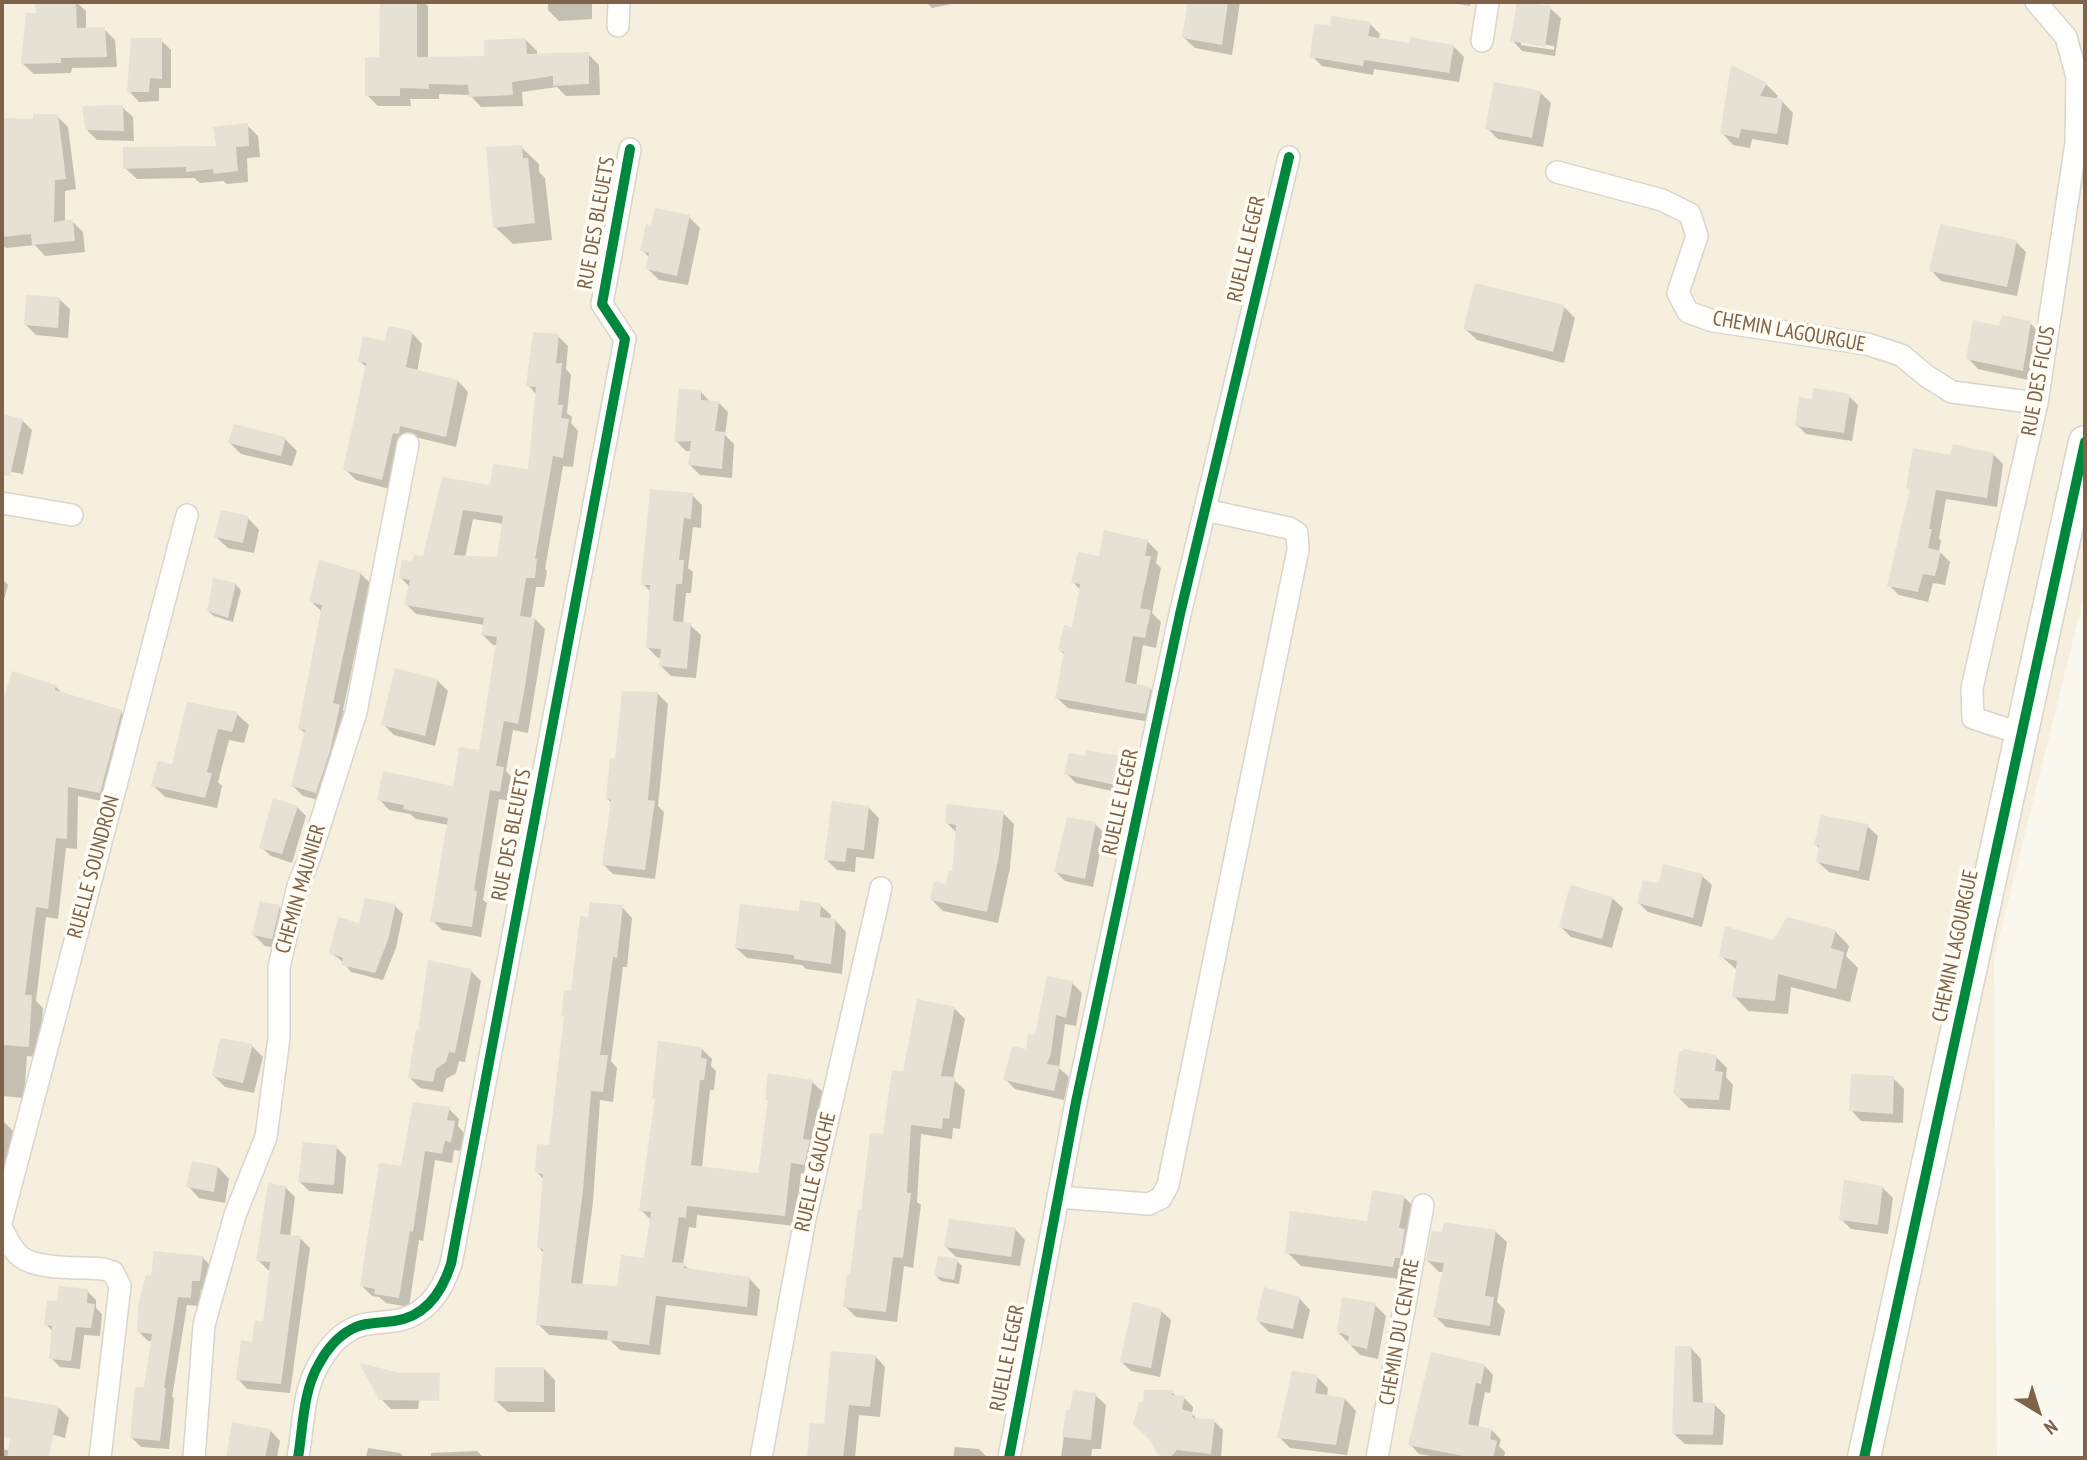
<!DOCTYPE html>
<style>
body{margin:0}
#map{position:relative;width:2087px;height:1460px;overflow:hidden;background:#faf7ee;font-family:"PT Sans Narrow",sans-serif}
canvas{display:block}
.frame{position:absolute;inset:0;border:4px solid #7e6249;pointer-events:none}
.north{position:absolute;left:2003px;top:1376px;width:70px;height:70px;-webkit-text-stroke:5px #fffcf3;paint-order:stroke;rotate:142deg;font-size:19px;font-weight:700;line-height:28px;text-align:center;color:#7e6249}
.north::after{content:'';display:block;margin:auto;width:24px;height:32px;background:#7e6249;clip-path:polygon(50% 0,100% 100%,50% 72%,0 100%)}
</style>
<div id="map">
<canvas width="2087" height="1460"></canvas>
<div class="frame"></div>
<div class="north">N</div>
</div>
<script>
const g = document.querySelector('canvas').getContext('2d');
g.lineJoin = 'round';
function fillPath(path, color) { g.fillStyle = color; g.fill(path, 'evenodd'); }
function strokePath(path, color, width, dash) { g.strokeStyle = color; g.lineWidth = width; g.lineCap = dash ? 'butt' : 'round'; g.setLineDash(dash || []); g.stroke(path); }
function drawText(font, color, halo, rows, align = 'center') {
  g.font = font + ' "PT Sans Narrow",sans-serif'; g.lineWidth = 7; g.setLineDash([]); g.textBaseline = 'middle'; g.strokeStyle = halo; g.fillStyle = color; for (const [text, x, y, turn = 0] of rows) {
    g.save(); g.translate(x, y); g.rotate((+turn || 0) * Math.PI / 180); g.textAlign = isNaN(turn) ? turn : align; if (halo) g.strokeText(text, 0, 0); g.fillText(text, 0, 0); g.restore();
  }
}
fillPath(new Path2D(`
 M2,2H2085V592L1994,958L1997,1458H2Z`), '#f6efde');
fillPath(new Path2D(`
 M37,2H76L86,11V30L104,29L115,40L117,67L72,68L71,73L34,74L23,64L38,15Z
 M381,2H424L428,6V59L486,57L526,40L537,51V55L588,54L599,65L600,95L566,96L557,87L522,92L523,106L481,107L470,95L439,94V99H410L411,106H378L367,95L381,59Z
 M548,2H592V19L559,21L548,10Z
 M926,2H956L957,3L932,8Z
 M1190,2H1240L1232,55L1195,48L1184,38Z
 M1446,2H1470V6Z
 M1550,8L1561,18L1555,56L1522,51L1512,40ZM1521,41L1554,46V50L1521,45Z
 M1370,24L1380,34L1379,39L1410,45L1453,46L1464,57L1459,82L1374,69L1373,75L1322,66L1312,56Z
 M161,40L171,50V88H159V101L139,102L129,91Z
 M1766,84L1778,96L1775,100L1782,101L1793,113L1788,145L1752,139L1750,148L1733,145L1722,133Z
 M1540,92L1551,103L1543,147L1498,139L1487,128Z
 M122,107L133,117L134,141L97,140L86,129Z
 M57,116L68,127L76,189L65,191V222L72,221L83,232L85,252L45,256L35,245L6,248L2,244V128Z
 M247,125L258,136L260,157L247,158L248,182L227,184L223,181L200,183L194,178L137,179L125,168L218,148Z
 M521,147L539,164V172L545,178L552,240L513,244L495,227Z
 M689,217L700,228L688,285L659,280L648,269L650,258L642,250Z
 M2016,242L2026,252L2017,296L1941,281L1931,270Z
 M59,299L70,309L68,338L36,335L25,324Z
 M1564,307L1575,318L1564,363L1477,340L1465,329Z
 M2030,323L2040,333L2033,381L1978,369L1968,358L2001,328Z
 M412,333L422,344L417,372L458,381L468,392L456,447L411,436L393,490L356,480L345,469L367,368L360,361L386,343Z
 M558,336L568,346L566,369L571,375L567,413L572,417L571,423L578,431L573,467L563,466L545,569L547,571L544,587H536L531,619H535L545,629L528,733L513,730L506,771L513,779L510,801L499,799L483,900L487,903L481,937L442,930L432,920L449,825L416,819L410,814L389,810L379,799L455,788L480,752L497,645H493L483,635L485,625L416,614L406,604L410,587L401,578L414,563L424,558L444,479L491,487L530,471L537,395L528,385ZM473,519L504,524L499,559L465,558Z
 M701,392L710,402H718L728,412L725,435L734,444L732,478L700,475L690,465L691,451H686L676,441Z
 M1849,396L1858,405L1852,441L1806,434L1797,425L1813,401Z
 M2,415L22,420L32,430L23,474L2,470Z
 M285,439L297,451L292,466L241,454L230,443Z
 M1993,454L2003,464L1997,507L1946,499L1939,538L1941,541L1939,551L1950,562L1945,585L1933,583L1928,602L1899,595L1889,585L1912,491L1908,487L1952,457Z
 M692,495L702,505L701,528L693,527L688,568L693,572L691,593H686L683,624L690,625L701,635L696,678L671,676L661,666L662,658H658L648,648L651,592L643,584Z
 M248,518L259,530L254,553L228,548L216,537Z
 M1147,541L1158,552L1156,563L1161,568L1152,613L1161,622L1156,648L1143,645L1136,686L1150,688L1161,699L1156,723L1068,708L1057,698L1065,655L1060,650L1073,629L1081,591L1073,582L1100,558Z
 M360,573L370,583L343,710L349,717L326,802L303,796L293,786L306,734L300,729L322,612L311,601Z
 M2,578L8,585L2,607Z
 M235,584L241,590L233,622L214,616L208,611Z
 M13,673L55,686L63,694L121,712L132,723L111,803L78,796L77,849L66,848L58,919L46,917L36,1001L43,1008L39,1057L27,1056L24,1098L2,1096V1018H5L2,980V931H6L16,845L2,842V710Z
 M437,680L448,691L435,746L394,735L383,724Z
 M658,694L668,704L658,806L664,812L655,879L613,874L603,864L613,804L607,799L616,761Z
 M189,704L237,714L249,725L244,743L229,740L218,782L222,786L217,808L165,797L153,785L173,766Z
 M1121,758L1131,768L1125,794L1076,783L1066,773L1086,759Z
 M297,807L306,816L292,863L271,856L261,847Z
 M868,807L879,818L874,859L856,857L855,872L837,870L826,859Z
 M1003,813L1014,824L1010,868L998,923L943,911L932,900L947,886L953,873L957,833L947,823Z
 M1095,824L1104,833L1093,887L1065,881L1056,872Z
 M1867,826L1878,836L1869,881L1829,872L1818,862L1820,849L1816,845Z
 M1702,876L1712,885L1702,927L1648,912L1639,903L1660,885Z
 M1612,898L1623,908L1612,948L1571,937L1561,927Z
 M820,905L831,915L830,920L836,921L846,932L842,974L806,969L802,965L747,958L736,948L801,912Z
 M395,906L403,914L396,948L383,980L351,972L343,962L331,953L360,925Z
 M279,907L291,918L283,949L265,946L254,935Z
 M622,907L632,918L627,967H623L611,1061L617,1068L613,1102L600,1100L593,1202L582,1286L618,1288L646,1260L652,1221L641,1210L657,1101L654,1097L702,1049L712,1059L711,1066L716,1071L714,1090H710L702,1168L759,1175L769,1101L766,1098L812,1082L823,1092L813,1146L814,1175L801,1173L795,1226L697,1215L696,1228L689,1227L683,1264L691,1271L750,1279L760,1290L757,1316L666,1305L660,1355L620,1350L610,1340L549,1335L538,1324L545,1254L538,1247L544,1180L537,1172L550,1147L565,1017L563,1015L573,992L590,919Z
 M1835,931L1849,946L1846,956L1858,968L1850,1002L1791,987L1788,1014L1748,1011L1734,996L1738,971L1721,956L1774,942Z
 M471,971L481,981L465,1062L459,1061L456,1073L446,1079L443,1092L420,1088L410,1078Z
 M1072,983L1082,993L1076,1026L1065,1024L1059,1068L1069,1077L1064,1100L1015,1089L1005,1079L1027,1051Z
 M954,1008L965,1019L953,1079L965,1090L960,1129L953,1128L952,1139L921,1134L917,1202L921,1205L913,1268L904,1266L897,1322L856,1317L845,1306L863,1213L884,1136L904,1073Z
 M252,1046L263,1057L254,1093L225,1087L214,1076Z
 M1716,1057L1727,1068L1726,1077L1733,1085L1730,1110L1689,1108L1675,1094Z
 M1893,1078L1904,1089L1903,1123L1861,1121L1851,1110Z
 M449,1109L459,1119L458,1126L464,1133L460,1151L454,1150L452,1163L435,1160L423,1241L419,1240L409,1307L386,1303L379,1297L372,1296L362,1286L403,1168Z
 M2,1122H4L20,1138L18,1177H2Z
 M336,1147L346,1157L343,1194L309,1191L300,1182Z
 M218,1167L229,1179L225,1203L199,1198L188,1186Z
 M285,1187L295,1197L290,1237L300,1238L310,1248L290,1393L247,1389L238,1379L265,1324L271,1270H268L258,1260Z
 M1883,1188L1893,1198L1888,1234L1851,1229L1841,1219Z
 M1404,1197L1418,1211L1407,1280L1301,1266L1287,1252L1368,1223Z
 M1015,1229L1025,1240L1020,1266L956,1257L946,1247Z
 M1495,1231L1507,1242L1497,1302L1505,1310L1500,1336L1446,1327L1435,1316L1444,1272H1439L1428,1261Z
 M202,1257L211,1266L209,1289H201L199,1306L187,1305L172,1397L174,1398L169,1449L141,1447L132,1438L146,1389L153,1341H148L139,1332Z
 M957,1261L962,1266L959,1284L941,1281L936,1276Z
 M87,1291L96,1300V1308L102,1314L100,1336L84,1335L80,1369L60,1367L51,1358L53,1332L46,1324L59,1303Z
 M1300,1299L1310,1310L1303,1339L1269,1332L1258,1321Z
 M1375,1305L1386,1316L1378,1359L1360,1355L1338,1332Z
 M1161,1311L1171,1320L1160,1377L1131,1371L1122,1362Z
 M1691,1348L1701,1359L1703,1404H1714L1725,1415L1723,1445L1685,1444L1674,1434Z
 M875,1356L885,1367L880,1417L859,1415L855,1458H808L812,1425L825,1426Z
 M1484,1365L1493,1375L1490,1393L1485,1392L1478,1428L1492,1430L1501,1440L1499,1446L1505,1452L1504,1458H1442L1419,1454L1410,1444Z
 M544,1369L555,1380V1412H508L496,1401Z
 M401,1374L422,1384L418,1409H391L381,1399Z
 M1317,1377L1328,1388L1327,1397L1345,1399L1356,1411L1347,1455L1290,1448L1279,1437Z
 M1172,1392L1177,1397L1184,1398L1193,1407L1192,1414L1198,1420L1214,1421L1223,1430L1221,1458H1164L1160,1454Z
 M1095,1395L1106,1405L1101,1449H1092L1091,1458H1061L1067,1412Z
 M2,1398L58,1407L69,1418L65,1438L2,1420Z
 M234,1424L270,1430L280,1441L277,1458H228Z
 M955,1447L979,1449L988,1458H953Z
 M368,1448L400,1453L405,1458H366Z
 M2,1449L45,1458H2Z
 M477,1451L484,1458H431V1453Z`), '#0003');
fillPath(new Path2D(`
 M35,2H76L77,28L105,27L107,57L61,58V63L21,64L26,13H36Z
 M380,2H417V57L484,56V40L526,38L527,54L589,52V84L553,86V76L512,82L513,95L469,97L468,85L429,84V89L400,88V96H365V58L379,57Z
 M1188,2H1228L1222,45L1182,38Z
 M1517,2L1551,6L1545,47L1510,41Z
 M1331,16L1371,22L1368,36L1409,43L1410,37L1454,45L1449,73L1364,60L1363,66L1310,57L1314,24L1330,25Z
 M131,38H162V79L150,78L149,92H127Z
 M1731,65L1767,83L1760,96L1783,99L1777,134L1741,129L1739,138L1720,134Z
 M1494,82L1541,91L1532,138L1485,129Z
 M123,105L124,131L85,130L82,106Z
 M33,114H58L66,179L55,180L54,222L73,219L75,241L32,245L31,234L2,237L3,118L33,119Z
 M248,123L249,146L236,147L238,171L214,174L213,169L186,172V167L123,169V147L216,146L213,127Z
 M522,145L523,158H528L535,223L493,228L486,147Z
 M655,208L690,215L677,276L646,269L649,253L640,251L646,224L651,225Z
 M1940,224L2017,240L2007,287L1929,271Z
 M1475,283L1565,305L1553,352L1463,329Z
 M26,295L60,297L58,328L24,325Z
 M2002,315L2031,321L2023,371L1966,359L1973,320L1999,326Z
 M388,326L413,331L406,367L458,380L446,437L400,426L399,434L393,433L382,480L343,470L366,363L358,361L363,336L385,341Z
 M533,332L559,334L556,363H562L558,405H563L561,418L569,419L563,458L553,456L535,559H537L535,578H526L520,616L535,618L525,687L518,724L504,721L496,766L504,767L500,792L490,790L474,890L477,891L472,927L430,921L448,818L403,809L404,805L377,800L383,771L453,786L459,747L479,750L497,637L481,635L484,618L404,605L410,580L399,578L402,560L412,561L414,555L423,556L442,477L490,485L493,464L528,469L536,387L526,386ZM463,510L503,516L497,557L454,555Z
 M1813,388L1850,394L1844,433L1795,426L1799,397L1812,399Z
 M679,389L701,390V400L719,401L715,431L725,432L722,469L688,465L691,441L674,442Z
 M2,414L23,419L10,476L2,475Z
 M234,424L286,437L281,456L228,443Z
 M1953,444L1994,453L1987,498L1936,490L1929,529H1932L1928,548L1941,551L1935,576L1923,574L1918,592L1887,586L1910,489L1906,488L1913,448L1950,455Z
 M650,489L693,493L691,519L684,518L679,560H684L682,584H676L673,621L691,623L687,669L659,666L661,649L646,648L650,585H641Z
 M221,510L249,516L243,543L214,537Z
 M1104,530L1148,540L1145,556H1151L1140,608L1151,610L1145,638L1133,636L1125,682L1151,687L1145,714L1055,698L1064,652L1058,650L1064,625L1072,627L1080,584L1071,583L1078,552L1099,556Z
 M319,560L361,572L333,703L340,705L330,751L316,793L291,786L305,730L298,729L322,605L309,602Z
 M213,578L236,583L228,618L207,611Z
 M395,668L438,679L425,736L381,725Z
 M12,671L56,685L55,690L122,710L100,793L68,787L67,839L56,838L48,909L36,907L25,995H32L29,1047L2,1045V704Z
 M622,691L658,692L648,800L655,801L645,870L602,865L611,800L606,799L610,758L615,759Z
 M187,702L238,712L232,732L218,729L207,772L212,773L205,798L151,786L158,761L172,764Z
 M1086,750L1122,756L1115,785L1064,774L1069,753L1085,756Z
 M273,798L298,806L282,854L259,848Z
 M832,801L869,806L864,850L847,848L845,862L824,860Z
 M947,804L1004,811L999,856L987,912L930,900L934,881L946,884L949,870L952,871L956,825L945,823Z
 M1821,815L1868,824L1859,871L1816,862L1819,846L1814,845Z
 M1067,817L1096,822L1085,879L1054,872Z
 M1663,864L1703,874L1693,918L1637,903L1643,880L1659,883Z
 M1570,885L1613,897L1602,939L1559,927Z
 M365,898L396,904L388,940L375,973L341,965L343,958L329,953L338,917L359,923Z
 M800,900L821,903L820,917L836,919L831,964L794,959V955L735,948L740,904L799,911Z
 M260,901L280,905L272,939L252,935Z
 M590,902L623,905L617,958L613,957L600,1055H608L603,1092L591,1091L583,1191L571,1283L617,1286L621,1255L644,1258L651,1212L639,1211L655,1098H652L658,1041L702,1047L701,1058L707,1059L704,1080H700L691,1165L758,1173L768,1099L765,1098L768,1073L813,1080L803,1139L810,1140L804,1165L791,1163L785,1216L687,1206L686,1218L679,1217L672,1262L685,1263L684,1268L750,1277L747,1307L656,1296L649,1345L607,1340L608,1331L536,1325L543,1249L537,1248L543,1174L535,1173L537,1144L549,1145L564,1016H561L564,990H571L580,916L588,917Z
 M1787,917L1836,930L1831,948L1844,952L1836,989L1778,974L1775,1001L1732,997L1737,961L1719,957L1725,926L1773,940Z
 M428,960L472,969L455,1053L449,1052L446,1062L436,1069L433,1082L408,1078L416,1029L418,1030Z
 M1047,976L1073,981L1066,1018L1056,1015L1051,1054L1047,1064L1060,1066L1054,1091L1003,1080L1012,1046L1026,1049L1028,1034L1035,1035Z
 M917,999L955,1007L941,1076L955,1077L949,1119L943,1118L942,1129L911,1125L907,1193H911L903,1258L893,1257L886,1312L843,1307L847,1274L850,1275L858,1210H861L870,1133L883,1134L892,1070L903,1071Z
 M220,1038L253,1044L243,1083L212,1076Z
 M1683,1049L1717,1055L1715,1071L1723,1072L1719,1100L1676,1098L1677,1095L1673,1094L1679,1051H1683Z
 M1851,1074L1894,1076L1893,1114L1849,1111Z
 M413,1102L450,1107L447,1120L455,1121L451,1142L445,1141L442,1154L425,1151L413,1232L410,1231L399,1298L374,1294L375,1289L360,1286L379,1163L401,1166Z
 M303,1142L337,1145L334,1185L298,1182Z
 M192,1161L218,1166L214,1192L186,1187Z
 M1844,1180L1883,1186L1878,1225L1839,1220Z
 M268,1183L286,1186L280,1234L301,1236L281,1384L236,1380L241,1340L252,1342L255,1320L263,1322L270,1262L256,1261Z
 M1372,1190L1405,1195L1399,1228L1405,1229L1400,1258H1395L1393,1267L1285,1253L1290,1211L1367,1221Z
 M949,1219L1016,1228L1011,1257L944,1247Z
 M1444,1222L1496,1230L1485,1296L1494,1297L1490,1326L1433,1317L1444,1263L1426,1261L1432,1231L1442,1232Z
 M154,1251L203,1256L200,1281H192L191,1298L178,1297L164,1388H166L160,1441L130,1438L135,1387H144L152,1334L137,1332L138,1306L146,1275L151,1276Z
 M938,1256L958,1259L954,1280L934,1276Z
 M59,1286L88,1289L87,1303L95,1304L91,1328L76,1327L71,1361L49,1359L52,1326L44,1325L47,1300L57,1301Z
 M1264,1287L1300,1297L1293,1329L1256,1321Z
 M1342,1297L1376,1303L1367,1349L1347,1344L1349,1336L1337,1332Z
 M1133,1302L1162,1309L1151,1368L1120,1362Z
 M1675,1346H1691L1693,1402L1715,1403L1713,1435L1672,1434Z
 M831,1351L876,1355L870,1407L849,1405L843,1458H807L810,1423L824,1424Z
 M1431,1352L1485,1364L1481,1384L1476,1383L1468,1424L1492,1429L1490,1439L1497,1441L1493,1458H1462L1463,1456L1408,1445Z
 M359,1363L401,1373H440L439,1401L379,1400Z
 M495,1367H544V1402L494,1401Z
 M1292,1371L1318,1375L1315,1393L1345,1398L1336,1445L1277,1438Z
 M1073,1390L1096,1393L1091,1440L1062,1437L1066,1410H1070Z
 M1144,1390H1173L1172,1395L1185,1396L1182,1409L1192,1412L1193,1418L1215,1419L1211,1454L1177,1450L1170,1458L1158,1455L1150,1440L1133,1424L1139,1402H1143Z
 M2,1396L59,1406L49,1458H7L10,1438L2,1437Z
 M232,1422L271,1429L265,1458H226Z`), '#e7e0d5');
const street = new Path2D(`
 M618,26L619,2
 M1482,41L1488,2
 M1557,172L1662,200L1690,214L1697,236L1678,293L1688,312L1713,321L1867,344L1901,355L1928,377L1952,392L2037,403
 M2,503L72,515
 M2022,734L1973,718L1972,688L2037,403L2076,143L2077,77L2066,37L2036,2
 M1058,1197L1149,1204L1161,1198L1168,1185L1298,550L1297,533L1289,528L1205,510
 M2,1219L187,515
 M2,1229C7,1239 12,1250 21,1257C38,1270 81,1267 103,1269L113,1272L120,1286L100,1458
 M194,1458L204,1325L235,1215L266,1137L279,1038V967L298,886L309,859L356,712L408,444
 M298,1458C303,1428 303,1390 319,1364C326,1350 338,1336 352,1329C364,1322 380,1323 394,1321C425,1317 442,1292 451,1264L625,339L602,304L630,149
 M761,1458L805,1219L881,888
 M1009,1458L1076,1102L1180,614L1289,157
 M1377,1458L1423,1205`);
const secondary = new Path2D(`
 M1864,1458L2085,442`);
strokePath(street, '#dad4cc', 24);
strokePath(secondary, '#d9d3c9', 35);
strokePath(street, '#fefefc', 21);
strokePath(secondary, '#fefefc', 32);
strokePath(new Path2D(`
 M298,1458C303,1428 303,1390 319,1364C326,1350 338,1336 352,1329C364,1322 380,1323 394,1321C425,1317 442,1292 451,1264L625,339L602,304L630,149
 M1009,1458L1076,1102L1180,614L1289,157
 M1864,1458L2085,442`), '#00873e', 10);
drawText('21px', '#7e6249', '#fffcf3', [
 ["RUE DES BLEUETS",597,223,-80],
 ["RUELLE LEGER",1247,249,-77],
 ["CHEMIN LAGOURGUE",1789,332,10],
 ["RUE DES FICUS",2039,381,-80],
 ["RUELLE LEGER",1121,802,-78],
 ["RUE DES BLEUETS",512,835,-79],
 ["RUELLE SOUNDRON",94,867,-75],
 ["CHEMIN MAUNIER",301,889,-74],
 ["CHEMIN LAGOURGUE",1956,946,-78],
 ["RUELLE GAUCHE",816,1172,-77],
 ["CHEMIN DU CENTRE",1400,1332,-80],
 ["RUELLE LEGER",1008,1358,-79]
]);
</script>
